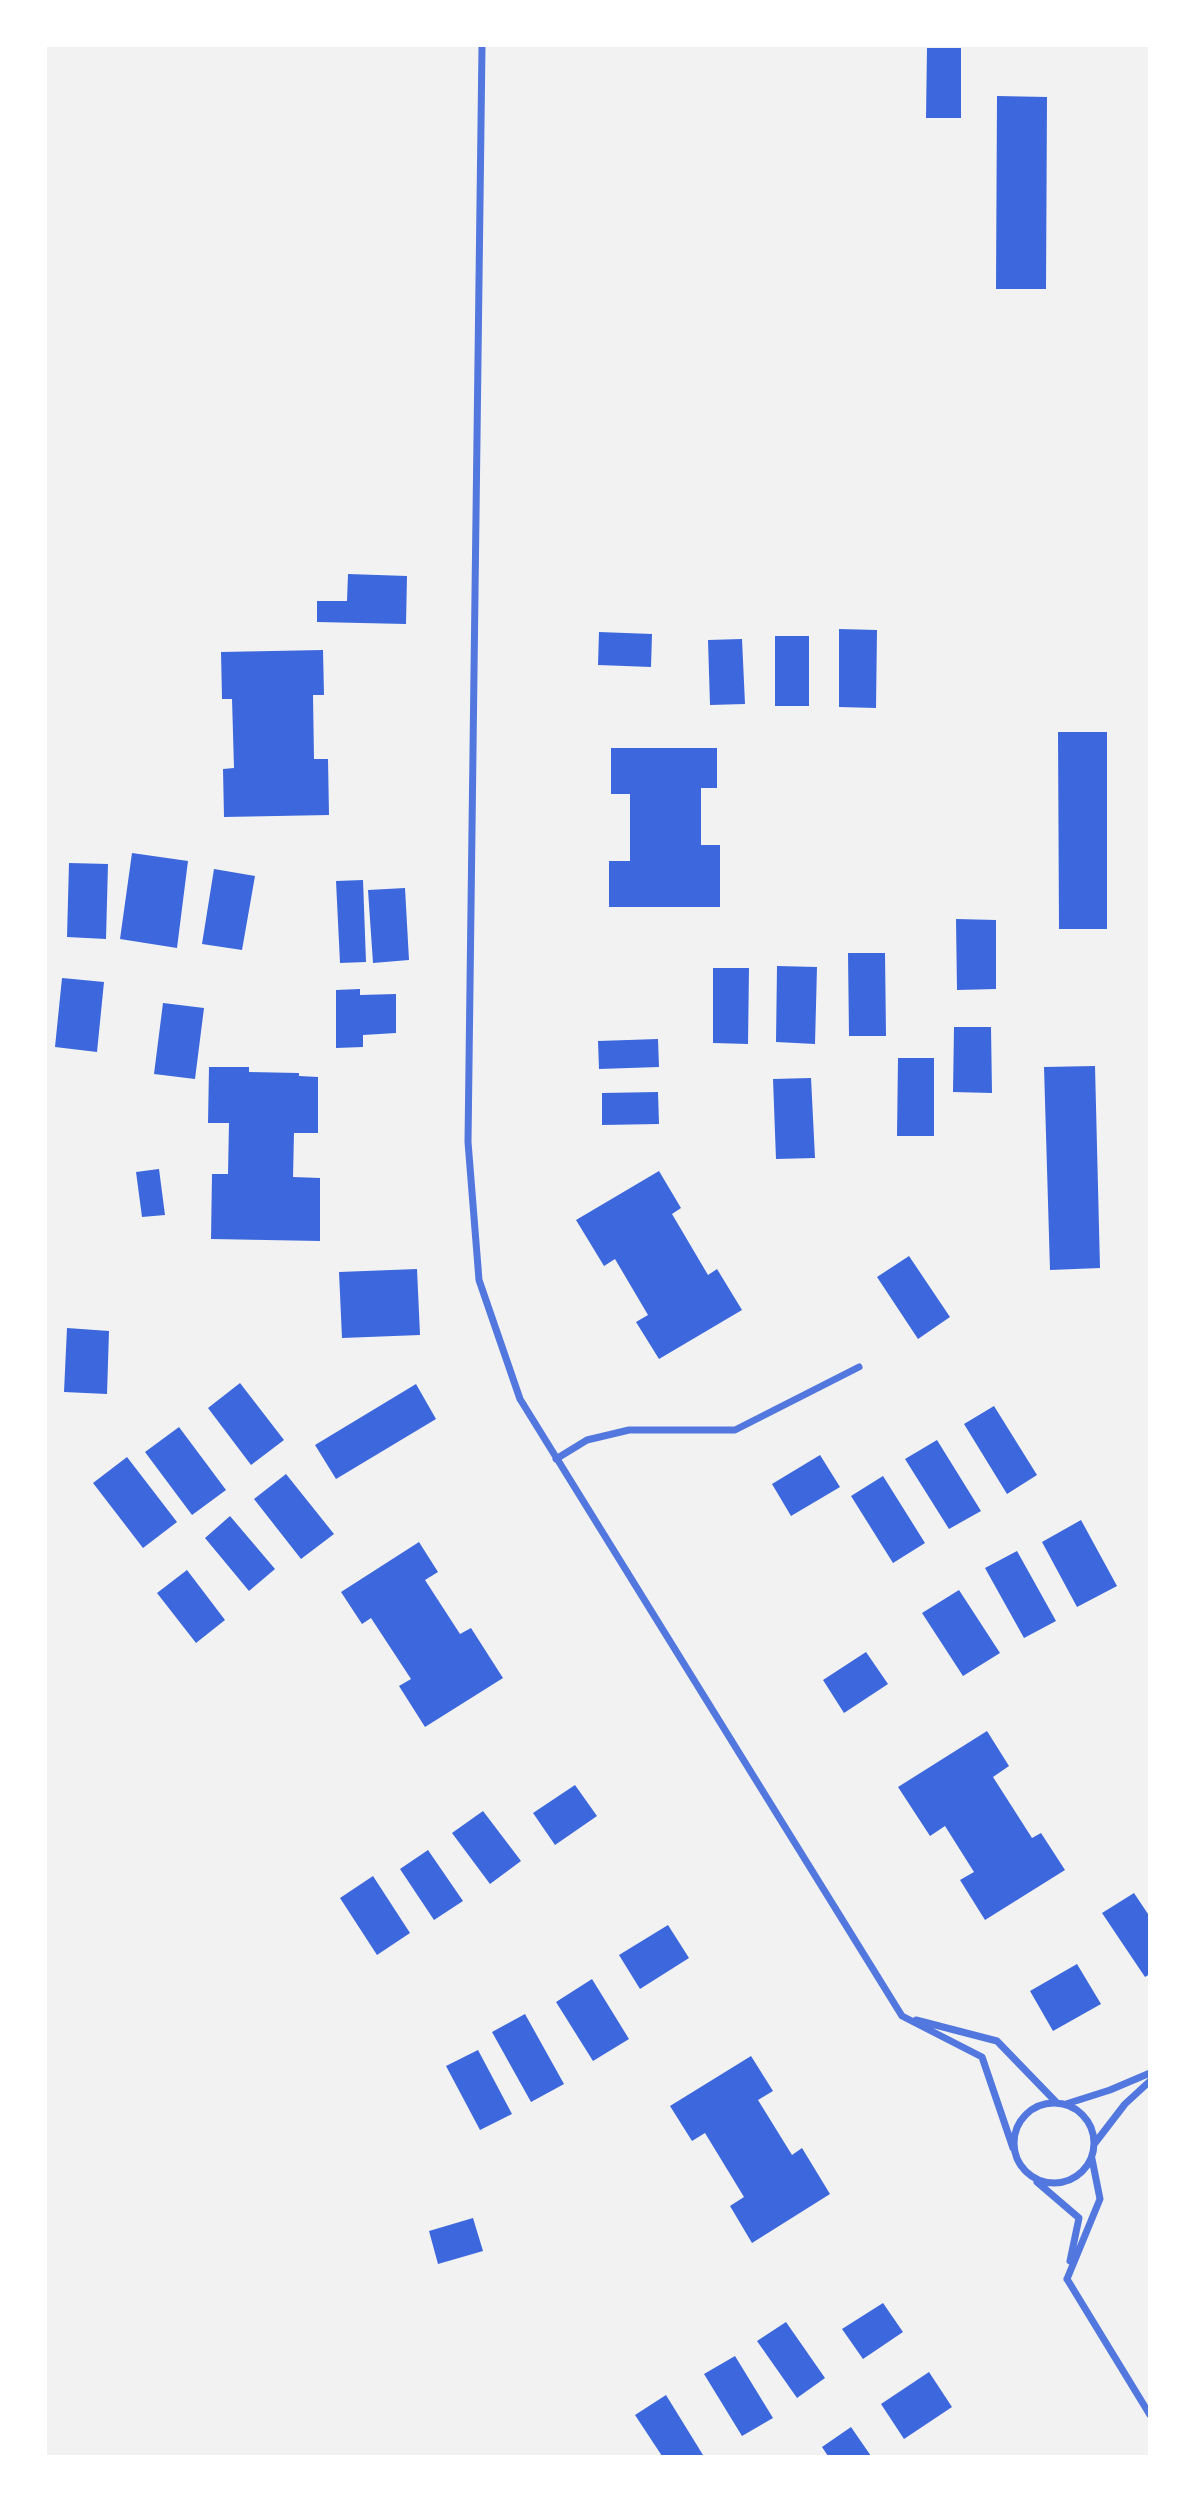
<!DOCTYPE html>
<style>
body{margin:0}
#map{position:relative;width:1195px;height:2502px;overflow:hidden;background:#f2f2f2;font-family:"Alegreya Sans",sans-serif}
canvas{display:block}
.frame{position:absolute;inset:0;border:47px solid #fff;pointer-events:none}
</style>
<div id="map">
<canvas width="1195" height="2502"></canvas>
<div class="frame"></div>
</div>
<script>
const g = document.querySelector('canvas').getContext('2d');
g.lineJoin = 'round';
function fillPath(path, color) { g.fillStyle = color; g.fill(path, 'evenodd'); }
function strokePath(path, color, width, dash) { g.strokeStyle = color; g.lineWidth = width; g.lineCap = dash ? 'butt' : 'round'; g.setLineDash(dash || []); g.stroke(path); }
fillPath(new Path2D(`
 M927,48H961V118H926Z
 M997,96L1047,97L1046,289H996Z
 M348,574L407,576L406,624L317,622V601H347Z
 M839,629L877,630L876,708L839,707Z
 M599,632L652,634L651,667L598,665Z
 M775,636H809V706H775Z
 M742,639L745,704L710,705L708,640Z
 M323,650L324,695H313L314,759H328L329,815L224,817L223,769L234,768L232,699H222L221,652Z
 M1058,732H1107V929H1059Z
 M611,748H717V788H701V845H720V907H609V861H630V794H611Z
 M132,853L188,861L177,948L120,939Z
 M69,863L108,864L106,939L67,937Z
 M214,869L255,876L242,950L202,944Z
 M363,880L366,962L340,963L336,881Z
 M405,888L409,960L373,963L368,890Z
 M956,919L996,920V989L957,990Z
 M848,953H885L886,1036H849Z
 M777,966L817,967L815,1044L776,1042Z
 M713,968H749L748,1044L713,1043Z
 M62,978L104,982L97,1052L55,1047Z
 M360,989V995L396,994V1033L363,1035V1047L336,1048V990Z
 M163,1003L204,1008L195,1079L154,1074Z
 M954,1027H991L992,1093L953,1092Z
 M658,1039L659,1067L599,1069L598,1041Z
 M898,1058H934V1136H897Z
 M1095,1066L1100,1268L1050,1270L1044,1067Z
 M209,1067H249V1072L299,1073V1076L318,1077V1133H294L293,1177L320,1178V1241L211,1239L212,1174H228L229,1123H208Z
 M811,1078L815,1158L776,1159L773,1079Z
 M658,1092L659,1124L602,1125V1093Z
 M159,1169L165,1215L142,1217L136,1172Z
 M659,1171L681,1208L672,1214L708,1275L717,1269L742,1310L659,1359L636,1322L648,1315L615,1259L604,1266L576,1220Z
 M909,1256L950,1317L918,1339L877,1277Z
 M417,1269L420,1335L342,1338L339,1272Z
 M67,1328L109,1331L107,1394L64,1392Z
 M240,1383L284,1440L251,1465L208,1408Z
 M416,1384L436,1419L336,1479L315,1445Z
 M994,1406L1037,1475L1007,1494L964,1424Z
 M179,1427L226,1490L192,1515L145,1452Z
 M937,1440L981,1511L949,1529L905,1459Z
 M820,1455L840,1487L791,1516L772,1484Z
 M127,1457L177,1522L143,1548L93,1483Z
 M286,1474L334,1534L301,1559L254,1499Z
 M883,1476L925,1543L893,1563L851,1496Z
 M230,1516L275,1569L249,1591L205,1538Z
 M1081,1520L1117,1586L1077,1607L1042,1542Z
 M419,1542L438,1572L425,1580L460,1634L471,1628L503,1678L425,1727L399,1686L411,1679L371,1618L362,1624L341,1592Z
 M1017,1551L1056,1621L1024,1638L985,1568Z
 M187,1570L225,1620L196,1643L157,1593Z
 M959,1590L1000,1653L963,1676L922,1613Z
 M866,1652L888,1684L844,1713L823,1680Z
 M987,1731L1009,1766L993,1777L1032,1838L1041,1833L1065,1870L985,1920L960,1880L974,1872L945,1826L930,1836L898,1787Z
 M575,1785L597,1816L555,1845L533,1813Z
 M483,1811L521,1861L490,1884L452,1833Z
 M428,1850L463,1901L434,1920L400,1869Z
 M373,1876L410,1933L377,1955L340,1898Z
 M1134,1893L1150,1917V1974L1145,1977L1102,1913Z
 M668,1925L689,1958L640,1989L619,1955Z
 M1077,1964L1101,2004L1053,2031L1030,1991Z
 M592,1979L629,2039L593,2061L556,2002Z
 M525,2014L564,2084L531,2102L492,2032Z
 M478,2050L512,2114L480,2130L446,2066Z
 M751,2056L773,2091L758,2100L792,2155L802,2148L830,2194L752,2243L730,2206L744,2197L705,2133L692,2141L670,2106Z
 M473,2218L483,2251L438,2264L429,2231Z
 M883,2303L903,2332L863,2359L842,2329Z
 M786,2322L825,2378L797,2398L757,2341Z
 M735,2356L773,2418L742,2436L704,2374Z
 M929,2372L952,2407L904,2439L881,2404Z
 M666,2395L703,2455L700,2456H662L635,2415Z
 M851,2427L871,2456H828L822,2447Z`), '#3d67dc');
strokePath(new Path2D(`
 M482,46L468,1142L479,1280L520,1399L902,2016L982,2057L1013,2148
 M556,1459L587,1440L629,1430H735L859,1367
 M916,2020L997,2041L1056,2102
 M1014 2143a40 40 0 1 1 80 0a40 40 0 1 1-80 0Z
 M1066,2104L1110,2090L1150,2073
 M1095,2143L1125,2104L1150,2081
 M1037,2182L1079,2218L1070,2261
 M1067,2279L1150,2415
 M1067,2279L1100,2199L1092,2159`), '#5277de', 7);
</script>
